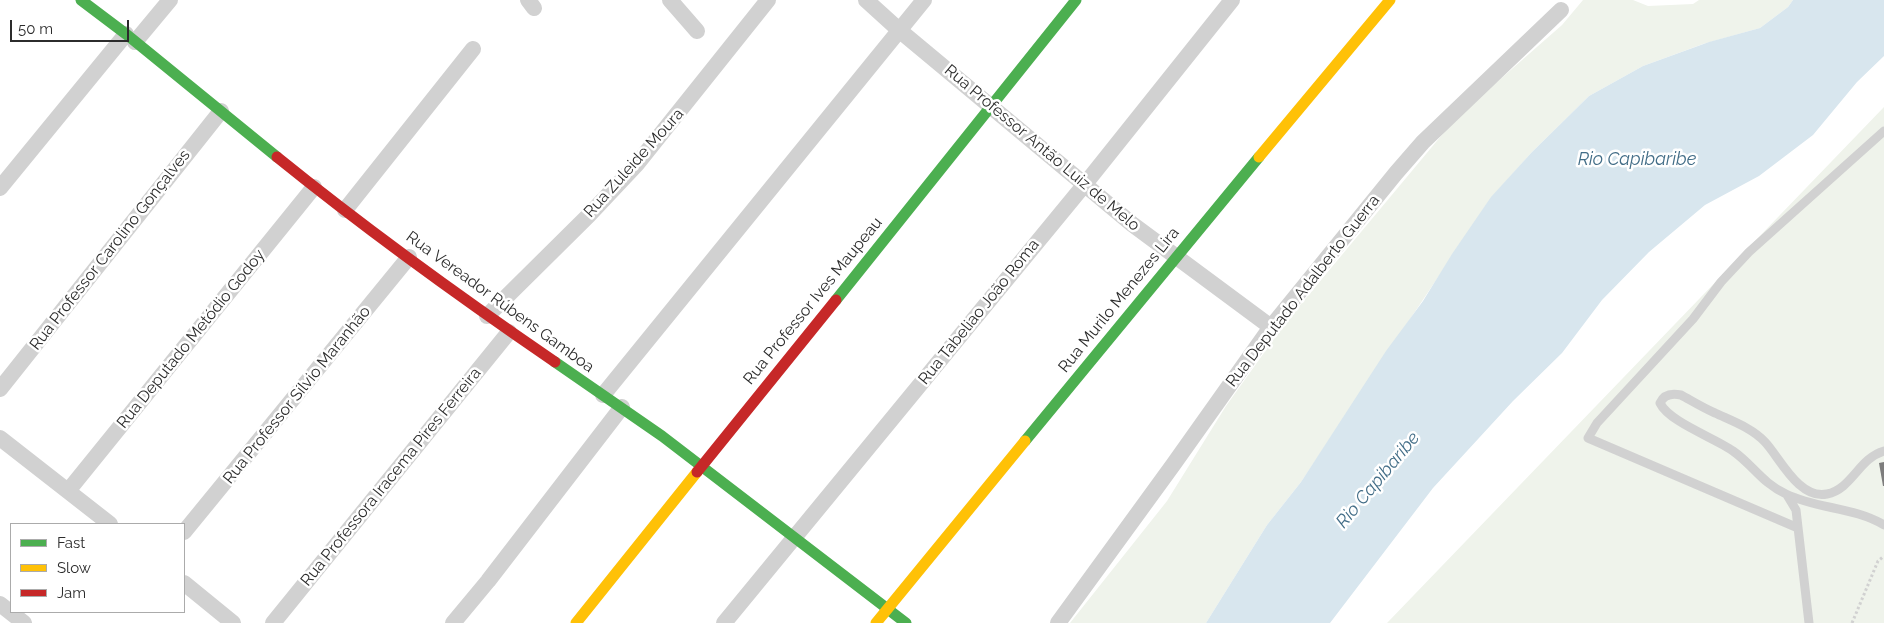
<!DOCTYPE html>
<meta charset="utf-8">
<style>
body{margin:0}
#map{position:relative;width:1884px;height:623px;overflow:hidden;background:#fff;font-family:Raleway,sans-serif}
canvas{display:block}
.legend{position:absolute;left:10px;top:523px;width:175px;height:90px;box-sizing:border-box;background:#fff;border:1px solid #ababab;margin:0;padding:6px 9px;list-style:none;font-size:15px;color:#2c2c2c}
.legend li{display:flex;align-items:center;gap:10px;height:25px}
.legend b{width:25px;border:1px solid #ababab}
.scale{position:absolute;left:10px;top:20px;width:119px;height:22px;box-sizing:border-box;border:2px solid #2c2c2c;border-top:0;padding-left:6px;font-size:15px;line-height:18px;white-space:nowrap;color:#2c2c2c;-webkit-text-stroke:4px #fff;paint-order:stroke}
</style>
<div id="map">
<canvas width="1884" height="623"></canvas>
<ul class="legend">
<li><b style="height:6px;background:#4caf50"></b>Fast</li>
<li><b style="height:6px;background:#ffc107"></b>Slow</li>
<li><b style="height:6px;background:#c62828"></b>Jam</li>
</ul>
<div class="scale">50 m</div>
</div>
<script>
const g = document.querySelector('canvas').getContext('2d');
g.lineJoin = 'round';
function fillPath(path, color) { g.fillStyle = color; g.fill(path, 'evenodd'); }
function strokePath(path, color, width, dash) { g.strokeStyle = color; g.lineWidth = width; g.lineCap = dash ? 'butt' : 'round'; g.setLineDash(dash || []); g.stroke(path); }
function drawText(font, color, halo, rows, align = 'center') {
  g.font = font + ' Raleway,sans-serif'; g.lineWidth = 5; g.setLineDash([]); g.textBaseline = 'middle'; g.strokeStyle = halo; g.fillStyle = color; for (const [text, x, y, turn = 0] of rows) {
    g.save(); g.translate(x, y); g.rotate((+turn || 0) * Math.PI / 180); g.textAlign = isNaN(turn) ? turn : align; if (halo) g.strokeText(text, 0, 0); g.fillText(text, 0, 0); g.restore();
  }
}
fillPath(new Path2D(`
 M1583,0H1633L1648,6L1693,4L1699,0H1793L1788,7L1760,28L1703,44L1643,66L1589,96L1532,152L1491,198L1301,482L1267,525L1206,623H1070L1167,501L1226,406L1286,322L1456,118L1562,25Z
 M1884,107V623H1387Z`), '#eff3eb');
fillPath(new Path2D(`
 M1793,0H1884V56L1857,82L1813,135L1759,176L1705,205L1649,252L1602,300L1562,353L1513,401L1433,488L1330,623H1206L1267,525L1301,482L1386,351L1423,301L1452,254L1491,197L1532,152L1589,96L1643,66L1709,42L1760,28L1788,7Z`), '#d8e6ee');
fillPath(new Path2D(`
 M1884,462V486H1883L1879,463Z`), '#7d7d7d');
strokePath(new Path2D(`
 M1852,623L1878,561L1884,556`), '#d1d1d1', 3, [2.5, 2.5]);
strokePath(new Path2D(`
 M1884,451C1859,458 1852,489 1827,494C1799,500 1780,458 1765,442C1752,428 1732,421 1715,413C1703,408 1692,401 1681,395C1672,393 1664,394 1660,403C1669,422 1715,438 1733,451C1753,465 1762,483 1786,494C1817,509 1854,507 1884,525
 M1787,495L1796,510L1809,623
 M1798,528L1588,438L1597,423L1693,319L1721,282L1749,252L1884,131`), '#d1d1d1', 9);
strokePath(new Path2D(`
 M528,0L534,8
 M670,0L697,31
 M866,0L899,30L1132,224L1271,327
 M135,42L170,0
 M0,188L126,34
 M345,210L473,49
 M487,316L589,215L637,164L768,0
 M0,389L221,111
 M603,395L924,0
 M0,438L110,524
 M68,491L314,187
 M184,532L409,257
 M184,583L233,623
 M0,604L24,623
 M273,623L509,332
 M453,623L488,581L622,407
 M724,623L1085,184L1232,0
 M1058,623L1173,465L1271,327L1396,173L1423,142L1561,10`), '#d1d1d1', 16);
strokePath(new Path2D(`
 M81,0L126,34L277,157
 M836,300L1076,0
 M555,362L662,436L906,623
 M1025,441L1259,157`), '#4caf50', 11);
strokePath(new Path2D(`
 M1259,157L1390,0
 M576,623L697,472
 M876,623L1025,441`), '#ffc107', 11);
strokePath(new Path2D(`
 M277,157C366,229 460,297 555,362
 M697,472L836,300`), '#c62828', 11);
drawText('16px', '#2c2c2c', '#fff', [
 ["Rua Professor Antão Luiz de Melo",1042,148,40],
 ["Rua Zuleide Moura",634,163,-48],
 ["Rua Professor Carolino Gonçalves",110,250,-52],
 ["Rua Deputado Adalberto Guerra",1303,291,-52],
 ["Rua Murilo Menezes Lira",1119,300,-51],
 ["Rua Professor Ives Maupeau",813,301,-51],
 ["Rua Vereador Rúbens Gamboa",500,302,36],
 ["Rua Tabeliao João Roma",979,312,-51],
 ["Rua Deputado Metódio Godoy",191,339,-51],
 ["Rua Professor Sílvio Maranhão",297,395,-51],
 ["Rua Professora Iracema Pires Ferreira",391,477,-51]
]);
drawText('italic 18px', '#426d87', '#fff', [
 ["Rio Capibaribe",1637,160],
 ["Rio Capibaribe",1378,480,-50]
]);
</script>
